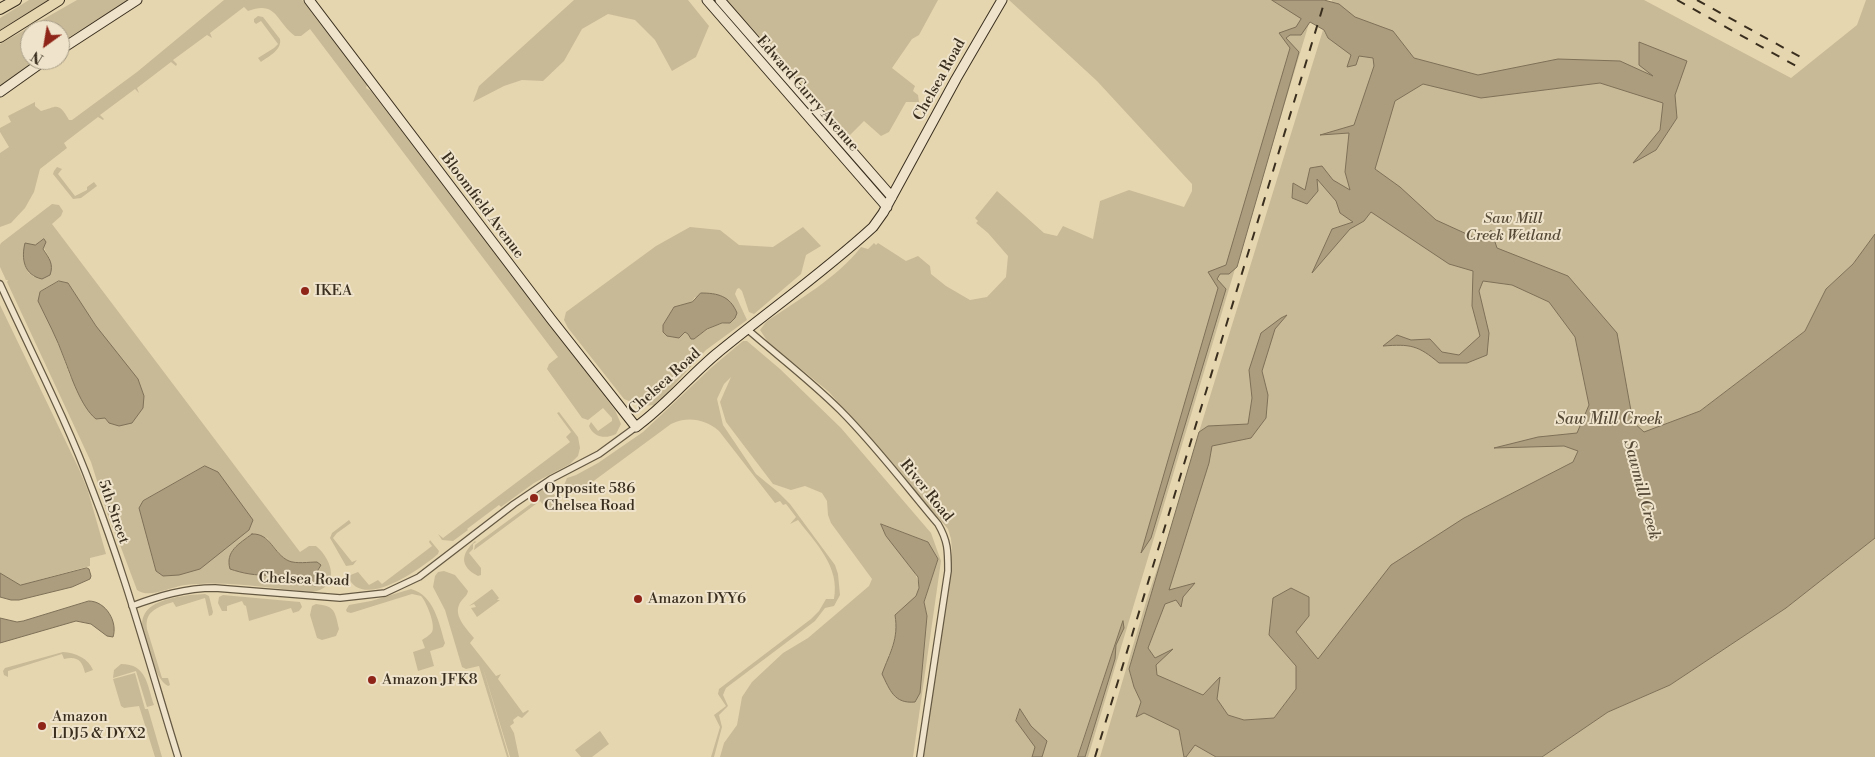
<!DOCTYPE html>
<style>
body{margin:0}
#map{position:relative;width:1875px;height:757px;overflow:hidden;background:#e6d6af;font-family:"Libre Bodoni",serif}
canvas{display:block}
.north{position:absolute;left:20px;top:20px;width:50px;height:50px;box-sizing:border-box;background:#efe4cb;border:1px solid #a79c86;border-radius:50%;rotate:212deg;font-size:14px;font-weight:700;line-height:20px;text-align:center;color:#3a2f1f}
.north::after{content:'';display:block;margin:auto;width:18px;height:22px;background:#8f2418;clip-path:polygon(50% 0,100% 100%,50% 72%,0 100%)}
</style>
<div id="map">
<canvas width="1875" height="757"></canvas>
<div class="north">N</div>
</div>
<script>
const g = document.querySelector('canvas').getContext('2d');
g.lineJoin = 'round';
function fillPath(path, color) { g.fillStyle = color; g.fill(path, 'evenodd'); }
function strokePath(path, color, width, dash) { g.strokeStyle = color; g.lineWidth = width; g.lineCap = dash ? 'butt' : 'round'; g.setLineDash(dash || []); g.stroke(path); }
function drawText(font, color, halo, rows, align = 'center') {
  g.font = font + ' "Libre Bodoni",serif'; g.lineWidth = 4; g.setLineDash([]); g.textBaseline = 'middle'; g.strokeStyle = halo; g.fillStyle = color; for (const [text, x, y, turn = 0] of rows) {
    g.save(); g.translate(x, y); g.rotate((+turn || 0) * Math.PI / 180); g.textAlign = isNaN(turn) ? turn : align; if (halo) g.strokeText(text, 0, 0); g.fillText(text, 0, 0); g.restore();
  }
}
fillPath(new Path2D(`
 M29,0H48L0,30V18Z
 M77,0H128L60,43V30H30V60H36L0,86V44Z
 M224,0H302L365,81L367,85L366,88L371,91L615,410L621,424L616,434C606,439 594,438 589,426L591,422L598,431L612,421V418L603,408L588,420L582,418L547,369L549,364L558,357L310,29L301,36H295C276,22 277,0 248,11L244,7L210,33L212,38L207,35L173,60L177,64L176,66L171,62L137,88L139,93L135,89L100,115L104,119L103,120L98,117L64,143L67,148L40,169L34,192L25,208L11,223L0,227V153L9,147L0,132V128L11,122L8,116L35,102V106L41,111C57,107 58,101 69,120H72L137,72Z
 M574,0H688L709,26L696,57L672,71L655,40L635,20L608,14L582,29L564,61L543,81L522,80L504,86L473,102L479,86Z
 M727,0H938L919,35L912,39L892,68L915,86L913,91L918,95L919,102H906L889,132L881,136L864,121L849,136Z
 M1009,0H1279L1310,20L1088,757H923L952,551L951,539L948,529L829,392L768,342L760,330L766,322C798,300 837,278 861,247L868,249L874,243L876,245L878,243L906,261L918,256L930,266L931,274L946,286L970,300L987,297L1006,277L1008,256L988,233L976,223L978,221L975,218L997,191L1044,233L1057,236L1063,226L1093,239L1100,201L1129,190L1184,207L1192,191V184L1097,81Z
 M1332,0H1644L1791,78L1857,25L1866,0H1875V234L1853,264L1826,289L1805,331L1700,411L1644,433L1578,451L1574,462L1464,518L1318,659L1296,676V689L1274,718L1244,720L1228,715L1227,757H1100L1148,595L1167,541L1129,669L1132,680L1208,426L1199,432L1323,30L1328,38L1338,4L1331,3Z
 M258,16L263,17L280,39C282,50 269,56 261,62L258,58L274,48L278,44L261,21L256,24L254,22V19Z
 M57,167L62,169L58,174L75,196L87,190V187L94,182L97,186L81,198L73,199L53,174L54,171Z
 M52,204L59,205L63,211L61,216L52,224L300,552L309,546H316C333,560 341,589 311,592C270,588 226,580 185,585C170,587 149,599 137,590L120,545L121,544L119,543L109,519L91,462L7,282L8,280H6L0,267V245L1,243ZM40,241L50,259L34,277L28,272L24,261ZM59,281L68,283L96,326L109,423L70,376L40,292ZM252,534L267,538L282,557L291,562H317L320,565L315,586C289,568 277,578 250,574C243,573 237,571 230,569C225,551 239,544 252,534Z
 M690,227L720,230L739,245L773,247L803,227L821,246L806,255L801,274L754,314L749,312L742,291L739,288L737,289L735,294L747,320L706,350L656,405L641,406L624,399L568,328L564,320L566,312L656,246ZM695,297L730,323C716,323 705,330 694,339L685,332L681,335L663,325L674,307L692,302Z
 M0,305L79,469L88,491L106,554L90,558V566L20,585L0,573Z
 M743,341H747L780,369L841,428L931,533L941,561L913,757H720L724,743L737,725L742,697L752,682L783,653L808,638L869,586L872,579L831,523L828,515L827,501L822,493L805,486L791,490L773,484L726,422L720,402L731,377L724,384L717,399L723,425L756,474L778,492L790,504L835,565L838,574L840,595L834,606L825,608L815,621L726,688L723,695L728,706L719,715L722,727L714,757H711L720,727L714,715L726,706L718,694L719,689L811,619L819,611L826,599H834C840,566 816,544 798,520L790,524L796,517L786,504L783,505L780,501L775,503L719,431C705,419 688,416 671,424L576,494H570L564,485L567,478L576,475L598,463L643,432L712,367ZM882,524L928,542L938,559L924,602L927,616L888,657C895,642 898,631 895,615C902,609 912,603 916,596C930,575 888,545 882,524Z
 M559,412L578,437L580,448L578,456L570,464L534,483L501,507L499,505L467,529L468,530L453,541L442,540L438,534L443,538L570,442L566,437L571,432L557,413Z
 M542,490C551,488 559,498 559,506L555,511L549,512L540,501L474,550L475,545L536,500L534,496Z
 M349,520L351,523L337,533L333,538L352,562L357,560L353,565L346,566L330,538L332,533Z
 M1875,538V757H1542L1608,712L1670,685L1786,608Z
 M430,540L439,551L438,554C422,568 361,612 348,576L358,572L369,585L378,580L382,584L432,546L429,542Z
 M475,541L476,542L473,544V549L469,553L481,568V575L478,576C459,566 461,554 475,541Z
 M444,571L455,575L468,591C467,597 461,599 459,605C454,617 467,629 474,638L470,643L496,676L501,674L498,679L523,713L528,710L529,711L522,718L518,716L513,720L514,723L510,726L514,733L519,757H510L482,665L509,757H507L479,666L466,669L462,667L445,610L433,587L435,576L438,572Z
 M411,589C434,595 439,623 445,643L443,647L430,651L434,666L418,671L413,652L425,648L422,640C425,638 430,635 432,632C436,625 426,601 421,596L412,594L351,613L347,612L346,610L349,605L371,601Z
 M492,589L499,598L497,600H500L477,617L471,608L476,607L474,604L469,606Z
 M190,595L205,594L209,596L213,612L212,615L209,616L205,598L176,607L173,602C158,607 144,611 147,629L162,678H168L170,685L168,686C154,679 146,640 142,625C142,601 172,598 190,595Z
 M223,595L300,602L302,607L299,611L293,613L291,608L249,621L246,606L244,605L242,601L227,606V611H222L218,603L219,597Z
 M316,604C335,606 335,611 339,629L336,636L322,640L317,638L310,615L312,606Z
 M63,652C76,653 88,658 93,670L85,673C82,660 77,656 64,659L62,654L8,671V677L4,675L3,671L5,668Z
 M121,664C147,664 147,685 154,705L147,707L136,671L113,678L114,670Z
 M135,673L145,709H148L162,757H155L139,706L124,708L121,706L113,679Z
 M600,731L609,744L592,757H581L575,750Z`), '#c9ba97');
const water = new Path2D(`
 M1272,0H1324L1339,4L1355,17L1393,31L1414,58L1478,75L1558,59L1620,61L1653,76L1639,65V42L1687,61L1675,95L1677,118L1656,150L1633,163L1660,130L1663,103L1600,83L1481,98L1423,84L1395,101L1375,169L1400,187L1436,220L1482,241L1491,230L1497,248L1568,276L1617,333L1633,422L1644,432L1700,411L1805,331L1826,289L1853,264L1875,234V538L1786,608L1670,685L1608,712L1542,757H1216L1195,745L1186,757H1184L1179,730L1144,713L1136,717L1141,702L1134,687L1129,669L1199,432L1208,426L1248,424L1252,398L1249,370L1261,333L1281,318L1287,315L1275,329L1262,371L1268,395L1266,418L1251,438L1212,446L1209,463L1169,590L1195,583L1183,597L1181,607L1176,600L1165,604L1148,648L1155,658L1173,649L1156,665L1157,675L1203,695L1220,677L1217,699L1228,715L1244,720L1274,718L1296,689V666L1269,635L1273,598L1291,588L1309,597V616L1296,632L1318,659L1391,565L1464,518L1573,462L1578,451L1564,446L1494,448L1538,437L1577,433L1589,405L1575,337L1549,302L1512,285L1483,281L1479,291L1489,333L1487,355L1467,363H1439C1418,345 1410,344 1383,346L1397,335L1411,340L1430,339L1442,352L1459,355L1480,336L1472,306L1473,271L1449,264L1371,212L1364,221L1350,229L1312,273L1332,229L1353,222L1340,213L1336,201L1317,179L1318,191L1307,204L1292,198L1293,183L1305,190L1310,168L1322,166L1333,180L1350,190L1345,172L1349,133L1320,135L1354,125L1374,66L1373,58L1359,56L1356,65L1347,67L1351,55L1328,38L1324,30L1310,22L1301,35H1290L1286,38L1299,52L1237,267L1229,274H1220L1217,279L1226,289L1151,538L1141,553L1218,288L1208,272L1226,265L1290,48L1279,33L1296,27L1301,19Z
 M44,239L46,242L43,249C49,258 54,264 50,275L42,279C24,275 21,259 25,243L35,245Z
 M59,281L68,283L96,326L138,379L144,396L143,408L132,423L119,426L109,423L105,418L96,419C81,407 71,376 64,358C57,338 47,320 38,301L40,292Z
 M701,293C718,293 730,296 737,313L735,318L730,323H722L707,329L694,339H691L688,334L685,332L679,338L667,336L663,332V325L674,307L692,302Z
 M205,466L218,472L253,520L249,530L200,569L179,575L163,576L156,571L139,508L143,501Z
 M881,524L928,542L938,559L924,602L927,616L920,693L915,702C894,704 890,690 882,674C890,652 899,639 895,615L916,596L919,588L918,577L886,536Z
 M252,534C271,533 273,554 289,561C296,564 309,562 317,562L321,565L318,570L319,583L315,586C291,569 275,578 250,574C243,573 236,571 230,569C225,551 239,544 252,534Z
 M87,568L89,569L91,576L90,579L72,587L19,600H11L0,597V573L20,585Z
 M89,601C106,601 118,622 113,637L107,636L91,624L76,621L0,643V618L17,622L23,621Z
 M1123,621L1124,628L1116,645L1115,659L1085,757H1078Z
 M1020,709L1031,726L1047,741L1042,757H1032L1035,747L1016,721Z`);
fillPath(water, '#ac9d7e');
strokePath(water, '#7e7158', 1);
const street = new Path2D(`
 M0,284C31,352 66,419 92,489C126,576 150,667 178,757
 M747,329C778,356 811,381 840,410C875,445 906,486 938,524C948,541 948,551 948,571L920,757
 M132,606C159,596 185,588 215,588L340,598L385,593L419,577L514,504L551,479L599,454L636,427`);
const secondary = new Path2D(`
 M309,0L551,319L636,427C665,406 688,378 715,355C767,312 823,273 873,227L883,213L956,79L1002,0
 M707,0L887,207
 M720,0L892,197
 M60,50L137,0
 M0,92L45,60`);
const highway = new Path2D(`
 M0,9L16,0
 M0,37L59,0`);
strokePath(street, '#655943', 8);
strokePath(secondary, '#3a2f1f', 11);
strokePath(highway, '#3a2f1f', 12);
strokePath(street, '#efe4cb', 5.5);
strokePath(secondary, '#efe4cb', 9);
strokePath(highway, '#e6d6af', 10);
strokePath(new Path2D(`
 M1677,0L1798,67
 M1697,0L1804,59
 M1095,757L1325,0`), '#3a2f1f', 2, [9, 9]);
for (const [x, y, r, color] of [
 [305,291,5,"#8f2418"],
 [534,498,5,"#8f2418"],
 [638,599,5,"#8f2418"],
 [372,680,5,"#8f2418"],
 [42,726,5,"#8f2418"]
]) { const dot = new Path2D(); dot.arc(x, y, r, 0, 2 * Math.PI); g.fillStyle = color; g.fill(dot); strokePath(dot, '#efe4cb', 2); }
drawText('15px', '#3a2f1f', '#efe4cb', [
 ["Chelsea Road",940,80,-61],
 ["Edward Curry Avenue",807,94,49],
 ["Bloomfield Avenue",482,206,53],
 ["Chelsea Road",665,382,-42],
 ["River Road",926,491,51],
 ["5th Street",113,512,71],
 ["Chelsea Road",304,580,2]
]);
drawText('italic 15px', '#574b37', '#efe4cb', [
 ["Saw Mill",1513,219],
 ["Creek Wetland",1513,236]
]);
drawText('15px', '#3a2f1f', '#efe4cb', [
 ["IKEA",315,291],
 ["Opposite 586",544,489],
 ["Chelsea Road",544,506],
 ["Amazon DYY6",648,599],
 ["Amazon JFK8",382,680],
 ["Amazon",52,717],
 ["LDJ5 & DYX2",52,734]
], 'left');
drawText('italic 16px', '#564a37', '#efe4cb', [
 ["Saw Mill Creek",1609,420],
 ["Sawmill Creek",1641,490,75]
]);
</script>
